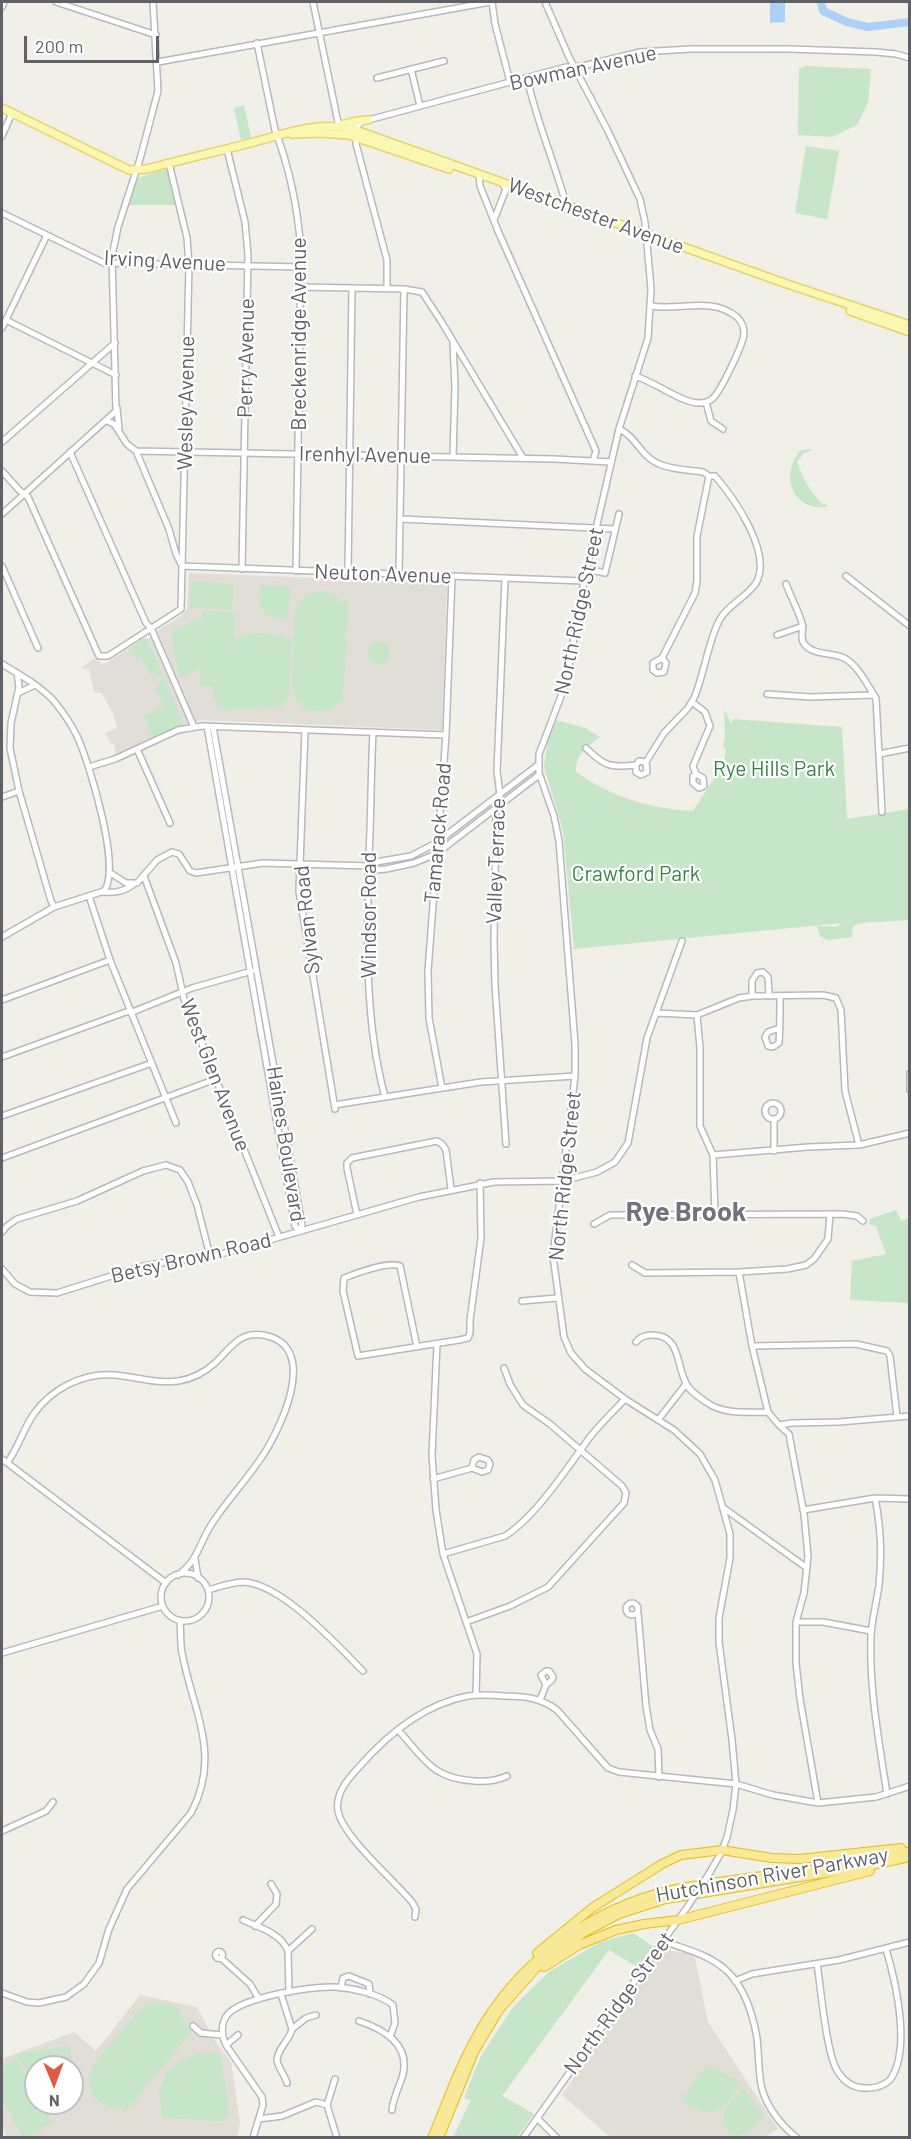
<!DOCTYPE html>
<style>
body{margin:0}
#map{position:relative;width:911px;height:2139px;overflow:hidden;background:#f0efe8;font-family:Barlow,sans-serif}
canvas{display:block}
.frame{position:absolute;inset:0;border:3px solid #5f6167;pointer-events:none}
.north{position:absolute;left:24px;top:2055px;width:60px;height:60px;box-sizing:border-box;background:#fff;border:2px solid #bfc0c2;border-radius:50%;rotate:179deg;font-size:16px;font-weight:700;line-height:24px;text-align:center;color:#5f6167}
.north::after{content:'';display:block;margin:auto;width:21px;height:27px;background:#df5d3e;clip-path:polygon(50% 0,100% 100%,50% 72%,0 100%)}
.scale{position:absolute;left:24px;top:36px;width:135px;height:27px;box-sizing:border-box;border:3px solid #5f6167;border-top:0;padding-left:8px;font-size:18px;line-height:21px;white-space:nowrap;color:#5f6167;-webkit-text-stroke:4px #fff;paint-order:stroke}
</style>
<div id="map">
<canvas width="911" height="2139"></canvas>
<div class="frame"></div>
<div class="north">N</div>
<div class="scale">200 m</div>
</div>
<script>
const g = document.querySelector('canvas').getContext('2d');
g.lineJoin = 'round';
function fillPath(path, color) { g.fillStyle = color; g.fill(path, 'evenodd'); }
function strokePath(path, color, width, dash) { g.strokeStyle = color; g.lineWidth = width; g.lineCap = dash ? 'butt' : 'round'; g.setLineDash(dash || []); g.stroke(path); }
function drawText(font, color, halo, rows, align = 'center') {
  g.font = font + ' Barlow,sans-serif'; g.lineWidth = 4.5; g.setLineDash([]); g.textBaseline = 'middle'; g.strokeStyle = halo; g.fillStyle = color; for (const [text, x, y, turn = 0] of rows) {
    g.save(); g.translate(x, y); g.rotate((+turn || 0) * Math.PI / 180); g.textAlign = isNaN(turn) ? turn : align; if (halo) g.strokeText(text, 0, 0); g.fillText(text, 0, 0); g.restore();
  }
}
fillPath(new Path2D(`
 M189,573L393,581L429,580L447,582L442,730L200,720L168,730L116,754L114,744H111L105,733L117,728L114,716L102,693L94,692L89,669L81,668L94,658L102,664L108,662L144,638L148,639L160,629L181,616L187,609Z
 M663,1950L689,1953L695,1958L708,2022L778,2129L765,2137H610L562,2095Z
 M140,1995L197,2007L217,2044L231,2062L240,2122L237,2137L7,2138L2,2128V2059L74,2032L96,2051ZM36,2067H72V2103H36Z`), '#e0ded6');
fillPath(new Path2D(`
 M805,66L871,69L868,103L857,125L832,137L798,135L799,69Z
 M244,105L251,138L241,140L234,108Z
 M806,146L839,151L827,219L795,213Z
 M166,169L167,170L177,205H128L138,178Z
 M811,449V451L803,453L800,459L797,460C801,477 811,492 823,505L827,503L826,507C792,511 779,474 801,450Z
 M191,582L233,584L232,609L190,608Z
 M261,586H286L290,591L288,619L269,616L261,609L259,598Z
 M322,591C333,593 340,602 348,603L343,701C338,702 336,705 331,708C314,717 297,707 292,690L295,614C297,600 307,592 322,591Z
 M202,611L235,613V639C251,629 276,633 292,639L289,698L281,706L218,710L212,687L200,686V668L181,677L176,664L172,633L178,628L202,618Z
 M143,639L147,640L163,675L160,677L155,673H149L141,656L136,658L131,647Z
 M368 653a11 11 0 1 1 22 0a11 11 0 1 1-22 0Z
 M164,677L184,725L153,737L144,716L164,707L156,689L160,684V679Z
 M724,709L731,724L733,719L842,727L847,819L909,809V920L860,923L853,926L852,937L828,940L820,936L817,926L836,927L842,923L574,949L563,830L544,767L548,739L556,720L585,728L600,737C587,746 575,754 576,772C612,797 650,809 693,811L724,763L726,750L723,745L725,738Z
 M896,1210L901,1221L909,1218V1303L850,1300L852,1261L886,1254L876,1226L869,1224L870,1219Z
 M633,1933L652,1946L639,1968L609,1950L502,2096L534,2114L517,2137H453L471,2100L464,2098L481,2056L513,2007L550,1971L601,1942Z
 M150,2003L168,2004L180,2010L185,2024L192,2031L125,2112L121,2108C97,2106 81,2092 92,2067C95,2060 102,2054 107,2048C118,2035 130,2022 141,2008Z
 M68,2046L71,2049L74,2094L72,2095V2067H36V2087L34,2086L16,2054Z
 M220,2053L229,2114L223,2121L162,2118L159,2093L167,2072L176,2064L196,2054Z
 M16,2059L36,2094V2103H41L53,2123L27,2137H23L2,2100V2067Z
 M711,2065L741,2083C735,2096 721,2115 704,2112C697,2110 688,2104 681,2101L703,2069Z
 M743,2089L763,2115C757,2124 745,2137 733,2137L723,2125L726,2108Z`), '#c6e5c9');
fillPath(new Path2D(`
 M770,2H785V22L770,23Z`), '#add0fa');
strokePath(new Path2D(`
 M821,2L823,11L847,22L868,27L910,22`), '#add0fa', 8);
const minor = new Path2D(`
 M56,2L156,35
 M313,2L339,127
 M492,2L495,24L510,82
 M545,2L569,57L608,131L640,199L645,222L651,289L648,338L619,429L584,581L566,683L539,754V773L554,816L559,841L575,1044V1076L553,1256L564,1337L571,1353L585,1369L625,1399L674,1430L700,1454L715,1480L730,1534V1558L719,1618V1642L732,1740L736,1784L733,1810L727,1837L721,1853L710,1872
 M2,7L4,2
 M257,43L275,130C290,169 298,210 301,251L296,571
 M158,62L490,2
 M411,69L420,106
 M377,78L444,61
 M527,78C537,123 556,166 568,211
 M2,136L12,113
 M227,149L245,222L248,255L242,569
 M479,175L480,186L498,231L596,451L593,461
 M2,213L104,263L302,267
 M494,220L506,189L502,183
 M301,287L404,289L422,292L441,321L523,458
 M387,288V260L356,144L357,127L361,122L566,67L583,66L640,52L691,49H789L876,52L896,54L910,58
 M6,320L116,375
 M2,328L47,235
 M635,376C653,381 682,403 699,403C703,403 708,402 712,399C720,393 744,343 744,333C744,327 741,321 737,317C711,296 680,311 651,306
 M706,402L711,421L723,429
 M117,408L119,429
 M107,421L114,424L127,444L136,451L169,529L176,554L182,566L584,581
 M619,429C632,435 636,445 646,455C660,470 684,469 703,472L709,476H715C734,498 773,553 756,583C747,597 729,604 720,619C709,638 704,675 694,698L688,708L664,733L646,762
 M2,442L115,343
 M136,451L554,459L611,462
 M70,452L146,623L151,628L194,727
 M453,457L455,386L453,344
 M2,471L19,490L28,497L99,656H108L181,609L189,265L187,238L169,163
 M2,514L116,411L112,256L118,227L140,159L158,91L153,2
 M401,519L615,529
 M2,566L38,648
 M587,569L605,573L619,514
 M348,573L352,288
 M399,575L404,289
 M846,576L910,626
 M505,578L497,771L500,795L496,808L494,941L495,985L506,1144
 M786,584C791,597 798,610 802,623C804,631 799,638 805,645C815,656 833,652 844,658C859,666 867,685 876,698L882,812
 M777,635L803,626
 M662,658L666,663L664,672L657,673L653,670V663L662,658L695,593L697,581V536L709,476
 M2,664C20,675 39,685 54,701C63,712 71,724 77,736C89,762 122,869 104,891L54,907L2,937
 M17,673L19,687L11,723L10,748L19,791L51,901L54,907
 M18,693L35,685
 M767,694L810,697L873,695
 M692,702L705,712L710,726L693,766L696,774L703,778L704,786L699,788L693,783V776L696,774
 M207,726L295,1226L300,1231
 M213,727L302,1225L300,1231
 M305,730L299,891L335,1109
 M373,732C371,773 371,814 369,856C367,936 364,1019 385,1097
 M586,748C604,766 610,768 636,765L639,761L646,762
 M137,749L170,823
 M879,754L910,748
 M636,765V772L641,775L647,772L646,762
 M89,767L115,759L178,730L202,726L446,735
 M2,797L19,791
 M369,866L376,862L411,856L436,843L538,765
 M109,872L126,883H137L157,860L172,852L179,854L190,871L196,873L263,863L369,866L375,870L386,869L414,863L436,854L539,775
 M144,876L176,963L184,999L279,1237
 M102,892C114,893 124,892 134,884
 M89,896L110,960L176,1123
 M752,996V981L757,973L763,972L768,977L769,995
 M780,997C780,1012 780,1028 779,1043L773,1047L768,1046L765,1037L768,1032L780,1028
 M2,1000L110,960
 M657,1013L697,1015L739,998L752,996L823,995L836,998L841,1010L845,1091L859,1145
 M697,1015L700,1048V1126L713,1155L715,1214
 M2,1057L126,1012L135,1011L192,988L252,971
 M910,1073V1090
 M442,1088L429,1018L428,971L446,735L452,577
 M765 1111a8 8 0 1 1 16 0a8 8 0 1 1-16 0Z
 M334,1105L481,1082L575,1076
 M2,1116L152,1063
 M774,1151V1119
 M713,1155L808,1147L859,1145L910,1133
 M2,1158L216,1079
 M357,1215L347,1168V1163L352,1158L437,1141L442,1144L446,1150L451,1189
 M594,1224L610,1215L842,1214L857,1216L863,1221
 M2,1232L7,1226L17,1219L77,1201L143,1171L166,1165L180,1170L188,1182L197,1205L210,1256
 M632,1265L645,1273L739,1272L787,1269L806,1265L814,1259L828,1239L830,1214
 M2,1269L15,1284L30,1292L57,1293L143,1266L221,1254L419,1197L494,1182L563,1181L597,1172L615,1162L628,1143L647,1038L682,941
 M739,1272L752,1346L768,1412
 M522,1301L557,1298
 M636,1342C640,1337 645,1335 652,1335C681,1335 676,1365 686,1383C689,1391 699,1397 706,1402C724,1415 746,1412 768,1412L779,1425L792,1423L839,1422L910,1416
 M437,1344L432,1455L436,1510L443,1554L477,1654L476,1695
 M752,1346L856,1344L887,1351L890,1356L897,1416
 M417,1347L400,1266C388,1261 357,1273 344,1278L343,1291L358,1356L459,1340L468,1338L470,1333V1320L481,1238L480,1183
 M658,1420L686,1384
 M779,1425L789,1434L804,1514L808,1556L804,1593L796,1622V1663L800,1699L818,1803
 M2,1459L166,1583
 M7,1463C18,1448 23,1430 33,1415C51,1389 83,1372 115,1375C137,1377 156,1384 178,1381C192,1379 205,1372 215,1363C230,1349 239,1331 263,1335C323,1345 279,1433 259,1461C245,1481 229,1499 215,1519C199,1541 200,1559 178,1575
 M433,1479L472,1468L482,1472L488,1470L490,1464L488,1460L479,1457L474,1460L472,1468
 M875,1498C881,1527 882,1555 879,1585C877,1601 872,1618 871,1635C869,1689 879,1741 887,1794
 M725,1509L807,1568
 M803,1510L875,1498L910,1499
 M443,1554L505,1536C535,1517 566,1470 587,1441C598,1426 613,1412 625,1399
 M195,1559L198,1578
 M161 1597a24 24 0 1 1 48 0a24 24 0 1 1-48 0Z
 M208,1590C219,1587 232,1582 244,1582C282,1584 337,1645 363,1671
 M626 1609a6 6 0 1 1 12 0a6 6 0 1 1-12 0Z
 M638,1613L646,1706L650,1730L658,1749L659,1777
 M466,1622L510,1606L548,1587L624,1503L626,1493L622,1486L550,1424L523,1405L510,1384L504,1368
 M796,1622H823L871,1631
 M2,1653L163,1606
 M546,1671H549L553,1677L552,1680L546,1685L541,1675Z
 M540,1700L546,1685
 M398,1730C425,1759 431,1778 474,1781C486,1782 496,1781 507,1776
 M2,1831L46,1811L53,1802
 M415,1917L416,1909L412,1902C394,1880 343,1837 338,1811C335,1793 348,1779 359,1767C387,1735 425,1704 468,1696C480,1694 493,1695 505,1696C524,1696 541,1698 557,1710L608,1768L619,1772L736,1784L773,1795L818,1803L876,1797L910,1786
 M243,1920C258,1927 281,1933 288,1951L289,1992
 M255,1926L276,1904L277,1894L271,1884
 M664,1941C686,1950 709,1954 727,1971C745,1988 753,2015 757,2038C759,2055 758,2072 762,2089C768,2109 781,2125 797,2138
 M288,1951L312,1929
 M215.5 1955a3.5 3.5 0 1 1 7 0a3.5 3.5 0 1 1-7 0Z
 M221,1958L250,1984L259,1999
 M817,1964C821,1988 826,2054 838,2072C845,2083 856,2089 869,2088C877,2088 884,2085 890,2080C911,2050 897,1986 886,1949
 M735,1981L752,1974L839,1960L910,1942
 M341,1988L343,1978L349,1976L369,1984L370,1994
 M2,1993L27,2002L39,2003L66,1997L84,1984L99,1963L109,1929L127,1889L191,1813C222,1755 193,1711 182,1653C180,1643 181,1631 180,1621
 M281,1994L292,2029
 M359,2021C386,2030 412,2046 402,2078C398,2089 393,2099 392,2110
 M193,2026L201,2033L222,2035
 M226,2045L238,2035
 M335,2079L327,2105L337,2138
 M287,2083C285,2075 278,2068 277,2060C277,2049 290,2040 292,2029L306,2018L316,2015
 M537,2118L557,2138
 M259,2119L282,2116L316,2102L327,2105
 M253,2138L263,2105L262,2097L226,2045C221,2034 220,2024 228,2014C244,1997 311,1986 335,1987C353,1988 379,1994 393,2005L395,2023L390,2037
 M523,2138L688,1906`);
const major = new Path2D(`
 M2,108L129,170L147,169C181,160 215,152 250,143C285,134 316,121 353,129L787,284L910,325
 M341,125L357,121L368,120
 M292,134L320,133L349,135L449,169
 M850,311L910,332`);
const highway = new Path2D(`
 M537,1953L592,1908L662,1864L681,1855L722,1850L772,1858L800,1859L901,1848
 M544,1967L579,1945L616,1930L644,1924L678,1920L870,1871
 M432,2138C447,2103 459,2066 478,2034C516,1966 581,1916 655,1894C683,1886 711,1883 740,1879C796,1871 855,1867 910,1851
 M439,2138L474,2052L499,2010L537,1967L583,1933L619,1914L666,1899L868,1866L910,1857`);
strokePath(minor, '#b7b9bd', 8);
strokePath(major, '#e9d367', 10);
strokePath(highway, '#e9bd0e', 10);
strokePath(minor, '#fff', 5);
strokePath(major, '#faf7b2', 7);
strokePath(highway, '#f7e998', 8);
const minorBridge = new Path2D(`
 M688,1906L710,1872`);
strokePath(minorBridge, '#b7b9bd', 8, []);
strokePath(minorBridge, '#fff', 5);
drawText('21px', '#5f6167', '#fff', [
 ["Bowman Avenue",583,68,-12],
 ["Westchester Avenue",596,216,20],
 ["Irving Avenue",165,261,3],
 ["Breckenridge Avenue",299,334,-90],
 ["Perry Avenue",246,358,-89],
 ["Wesley Avenue",186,403,-89],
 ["Irenhyl Avenue",365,455,1],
 ["Neuton Avenue",383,574,2],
 ["North Ridge Street",579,611,-78],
 ["Tamarack Road",438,833,-85],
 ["Valley Terrace",496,861,-88],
 ["Windsor Road",369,915,-90],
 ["Sylvan Road",307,920,-96],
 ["West Glen Avenue",215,1075,69],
 ["Haines Boulevard",286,1144,81],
 ["North Ridge Street",565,1176,-84],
 ["Betsy Brown Road",191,1258,-13],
 ["Hutchinson River Parkway",772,1875,-10],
 ["North Ridge Street",619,2003,-54]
]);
drawText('21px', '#3a8246', '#fff', [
 ["Rye Hills Park",774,769],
 ["Crawford Park",636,874]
]);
drawText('bold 27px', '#707379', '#fff', [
 ["Rye Brook",686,1212]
]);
</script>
